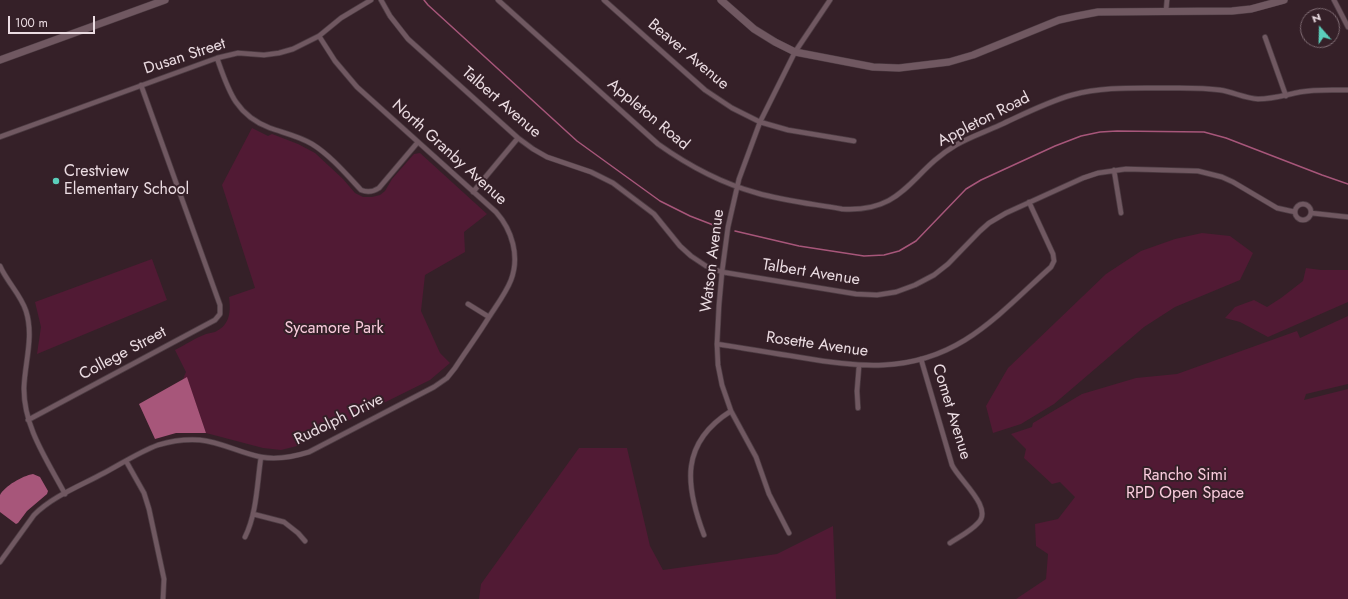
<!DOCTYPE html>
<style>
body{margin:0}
#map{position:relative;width:1348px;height:599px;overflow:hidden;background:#352028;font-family:Jost,sans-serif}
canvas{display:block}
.north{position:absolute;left:1300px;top:8px;width:40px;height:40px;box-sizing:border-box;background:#352028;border:1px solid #7e6b72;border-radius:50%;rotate:340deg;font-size:11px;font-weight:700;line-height:16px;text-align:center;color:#ebdce2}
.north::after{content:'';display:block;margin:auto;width:14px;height:18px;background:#5bcebb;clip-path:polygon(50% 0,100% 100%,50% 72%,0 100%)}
.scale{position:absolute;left:8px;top:16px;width:87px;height:18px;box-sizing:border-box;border:2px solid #ebdce2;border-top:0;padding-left:5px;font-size:12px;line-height:14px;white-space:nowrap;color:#ebdce2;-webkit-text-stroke:3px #352028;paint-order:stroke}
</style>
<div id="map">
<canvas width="1348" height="599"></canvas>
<div class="north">N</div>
<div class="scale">100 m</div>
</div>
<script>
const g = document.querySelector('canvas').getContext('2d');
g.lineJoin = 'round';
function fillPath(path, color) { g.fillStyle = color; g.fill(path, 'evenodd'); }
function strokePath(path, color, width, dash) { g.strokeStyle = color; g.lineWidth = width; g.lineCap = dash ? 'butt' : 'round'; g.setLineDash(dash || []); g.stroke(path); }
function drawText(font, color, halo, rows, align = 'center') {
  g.font = font + ' Jost,sans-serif'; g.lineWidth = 4; g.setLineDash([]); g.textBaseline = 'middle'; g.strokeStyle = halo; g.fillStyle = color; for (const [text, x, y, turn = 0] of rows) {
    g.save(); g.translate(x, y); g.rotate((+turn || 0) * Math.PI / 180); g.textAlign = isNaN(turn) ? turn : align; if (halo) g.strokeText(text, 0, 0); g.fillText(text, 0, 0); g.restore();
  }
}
fillPath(new Path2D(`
 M252,128L268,136L272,134L298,144L315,153L343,179L355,193L363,197H372L380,195L385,191L392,179L414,154L420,153L487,214L464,232L465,252L425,275L421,311L440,353L450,363L430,380L297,446L281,450L263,448L206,433L187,378L183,379L186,372L175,350C185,345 195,338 206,334C209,333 212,333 215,332C230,325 231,312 229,297L255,288L222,185Z
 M1202,233L1230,236L1253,253L1240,280L1175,307L1144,327L1054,404L1021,424L993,433L986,406L1008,368L1106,274L1141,251L1175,239Z
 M152,259L167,300L37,354L41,327L35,302Z
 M1306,268L1321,270H1348V302L1268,337L1240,322L1225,318L1235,307L1254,300L1267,307L1281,298L1303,281Z
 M1348,316V384L1306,394L1304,400L1348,389V599H1016L1046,579L1048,554L1036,546L1035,524L1058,519L1075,497L1060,482L1052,484L1024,458L1026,449L1011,434L1032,427L1033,423L1082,394L1136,378L1177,374L1297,331L1300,338Z
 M579,448H627L650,546L663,570L777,554L833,526L836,599H479L481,584Z`), '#511a34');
fillPath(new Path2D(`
 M187,377L206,433H176L155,439L139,404Z
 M33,474L40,477L48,491L47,494L27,511L18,523L16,524L0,512V495C5,486 22,476 33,474Z`), '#a7567a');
strokePath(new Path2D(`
 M424,0L428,5L577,141L660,201L690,216L721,228
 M735,231L799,246L864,256L884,255L899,251L916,241L966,189L981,180L1055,146L1081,136L1100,132L1117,131L1204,132L1226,138L1322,175L1348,184`), '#a7567a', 1.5);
const minor = new Path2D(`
 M381,0L390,16L408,39L518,138L533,149L547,157L591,172L613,183L654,214L680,246L691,256L706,266L722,272L856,294L877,295L896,292L915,285L934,275L948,264L980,231L989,223L1006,213L1083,178L1098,173L1126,169L1198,171L1222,177L1233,182L1277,208L1295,212
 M498,0L658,144C689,166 720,183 757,193C784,201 814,204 842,209C905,213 910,172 956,145C970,137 985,132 1000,125C1024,114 1047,102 1072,95C1101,87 1130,88 1160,88C1180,88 1200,87 1220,90C1233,92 1245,98 1258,99C1273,99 1285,95 1300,92C1315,89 1332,90 1348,90
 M604,0L705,90L732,108L760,122L788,130L854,141
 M1334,0L1348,27
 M1166,11L1167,0
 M1265,37L1286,96
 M217,58C228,89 235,115 270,128C284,133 299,136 312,144C330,155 347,175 361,190C368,193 373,192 379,188L418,142
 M0,137L217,58L238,53L264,55L279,53L293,49L319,36L341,18L371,0
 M1114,170L1121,213
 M473,192L518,138
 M1295 212a8 8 0 1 1 16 0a8 8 0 1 1-16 0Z
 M1311,213L1348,217
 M0,266C7,282 21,295 26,311C34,336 25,362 24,387C23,426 47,460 65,494
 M468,304L489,317
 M717,344C744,348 771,353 798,357C858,367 910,374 965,340C997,320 1023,292 1051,267L1054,261L1053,254L1029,202
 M921,359L952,465C959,480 994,508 978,523C971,531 959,537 950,543
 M858,408L857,391L859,366
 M28,420L215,320L220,314V305L141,85
 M126,461L144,493L149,509L164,579L163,599
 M253,514L284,522L298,533L305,541
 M789,533L769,494L756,457L731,411L722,385L718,365L717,344L719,305L722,272L728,227L739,179L760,122L795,52L830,0
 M704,535C685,485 680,443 731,411
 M245,537C257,513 257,483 261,457
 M0,562L34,515C53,496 80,486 104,473C121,464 139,452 158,445C171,441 186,439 200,440C221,442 240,453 261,457C277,460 293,457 309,452L434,387L447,378L455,368C466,351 478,335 489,317C496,306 506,293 511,280C520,256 512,230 496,212L357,87L335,61L319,36`);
const secondary = new Path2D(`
 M721,0L754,29L775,42L795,52L873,67L899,68L949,62L973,55L1059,20L1077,16L1098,12L1232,11L1251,9L1284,0
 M0,60L165,0`);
strokePath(minor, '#4d3c43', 6);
strokePath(secondary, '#4d3c43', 8);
strokePath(minor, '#705861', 4.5);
strokePath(secondary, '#705861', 7);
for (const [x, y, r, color] of [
 [56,181,4,"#5bcebb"]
]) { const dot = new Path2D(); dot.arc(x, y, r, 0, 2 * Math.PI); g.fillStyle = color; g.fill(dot); strokePath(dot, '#352028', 1.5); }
drawText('16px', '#ebdce2', '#352028', [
 ["Beaver Avenue",688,55,40],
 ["Dusan Street",185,57,-18],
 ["Talbert Avenue",501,103,41],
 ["Appleton Road",648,115,40],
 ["Appleton Road",984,120,-27],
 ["North Granby Avenue",449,153,42],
 ["Watson Avenue",713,261,-83],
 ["Talbert Avenue",811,273,9],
 ["Rosette Avenue",817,345,8],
 ["College Street",123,354,-28],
 ["Comet Avenue",951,412,73],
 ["Rudolph Drive",339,420,-26]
]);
drawText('16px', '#ebdce2', '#352028', [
 ["Crestview",64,172],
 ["Elementary School",64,190]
], 'left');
drawText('16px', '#faccdd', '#352028', [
 ["Sycamore Park",334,329],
 ["Rancho Simi",1185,476],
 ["RPD Open Space",1185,494]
]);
</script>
